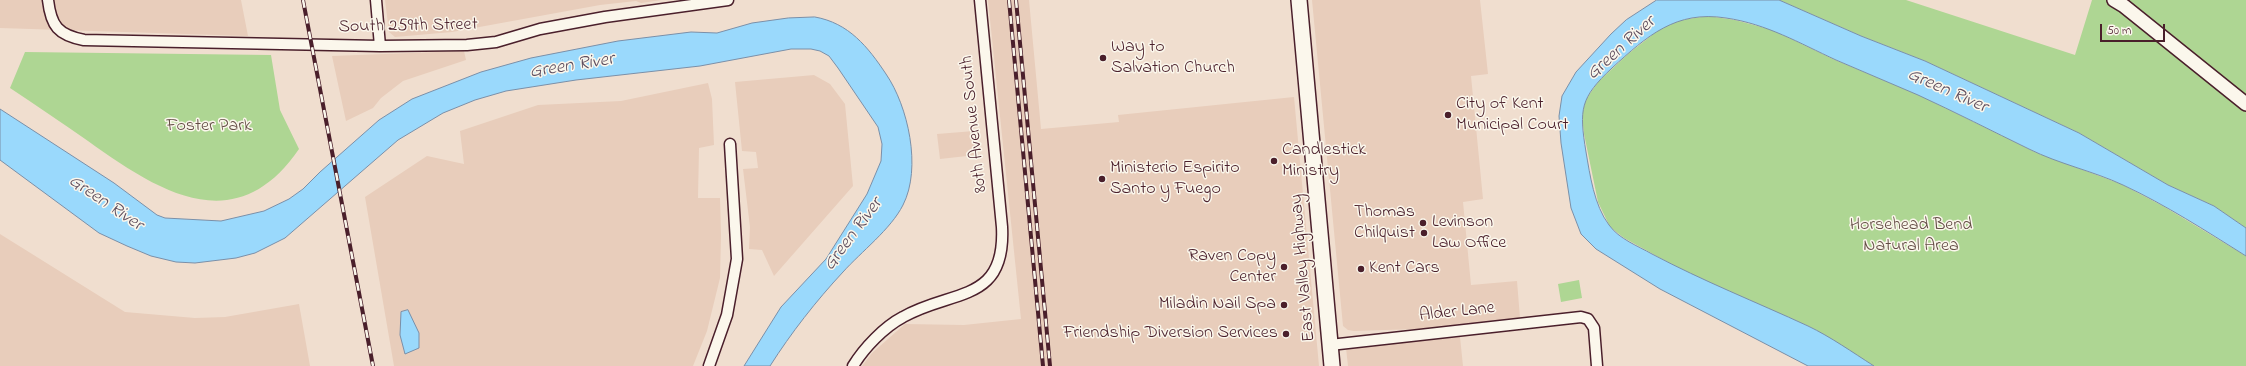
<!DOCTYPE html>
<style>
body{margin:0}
#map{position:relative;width:2246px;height:366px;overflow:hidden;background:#f0decf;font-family:"Indie Flower",sans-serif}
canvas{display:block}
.scale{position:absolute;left:2100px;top:24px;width:65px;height:18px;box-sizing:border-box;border:2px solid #4a1f2b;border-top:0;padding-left:5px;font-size:12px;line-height:14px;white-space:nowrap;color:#4a1f2b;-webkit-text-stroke:3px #fbf7ec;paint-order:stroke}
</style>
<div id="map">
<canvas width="2246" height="366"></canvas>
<div class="scale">50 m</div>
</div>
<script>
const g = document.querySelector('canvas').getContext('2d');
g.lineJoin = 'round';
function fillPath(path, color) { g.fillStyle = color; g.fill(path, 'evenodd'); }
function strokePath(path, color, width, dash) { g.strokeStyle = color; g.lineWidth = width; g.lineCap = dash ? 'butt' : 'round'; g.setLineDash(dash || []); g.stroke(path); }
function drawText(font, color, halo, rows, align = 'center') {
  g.font = font + ' "Indie Flower",sans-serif'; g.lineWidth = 3; g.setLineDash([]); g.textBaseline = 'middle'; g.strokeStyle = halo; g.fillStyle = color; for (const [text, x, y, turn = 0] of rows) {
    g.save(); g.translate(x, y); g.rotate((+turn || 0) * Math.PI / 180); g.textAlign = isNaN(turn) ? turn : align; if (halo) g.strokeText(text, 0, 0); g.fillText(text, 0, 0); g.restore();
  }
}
fillPath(new Path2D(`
 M0,0H241L248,36L0,28Z
 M385,0H662L641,3L636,1L600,5L452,32L395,37L389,32Z
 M988,0H1029L1041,129L1119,122L1118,115L1294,97L1319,366H862L872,353L905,324L964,325L1021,319Z
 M1312,0H1480L1488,74L1471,76L1483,199L1463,202L1471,285L1517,281L1520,318L1417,329L1354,331L1348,330L1343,326Z
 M464,51L466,60L403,81L381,98L373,108L346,121L332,56Z
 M814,75L830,84L845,104L853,186L774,276L762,250L749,249L750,227L743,169L758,168L756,152L742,151L735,82Z
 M708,83L712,99L714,145L699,148L698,198H720L721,235L720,278L707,331L693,366H394L365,197L427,156L464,164L460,131L538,105L621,101Z
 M974,131L976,155L940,159L937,134Z
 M0,234L125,312L195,318L225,317L299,304L310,366H0Z
 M1460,337L1463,366H1348L1346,348Z`), '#e8cdbb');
fillPath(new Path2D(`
 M1779,0H1906L2075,55L2092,0H2246V228L2214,206L2168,185L2079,133L1925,61L1861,36Z
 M1708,16L1735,20L1773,30L1833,59L1919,95L2035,152L2121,184L2163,206L2246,256V366H1874L1810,327L1689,274L1624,238L1610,227L1598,202L1584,134L1582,116L1584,102L1598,82L1628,54L1661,28L1681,20Z
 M25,52L271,55L280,110L299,149C236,241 159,192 88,141C62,123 36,105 10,88Z
 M1579,280L1582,298L1561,302L1558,284Z`), '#aed693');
const water = new Path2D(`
 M1657,0H1779L1861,36L1925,61L2079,133L2168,185L2214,206L2246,228V256C2206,231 2166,205 2123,185C2093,171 2059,164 2029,149C1992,131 1955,112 1918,95C1891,83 1863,72 1836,60C1799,43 1767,24 1726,18C1676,10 1647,36 1612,68C1580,98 1579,109 1586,152C1590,175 1594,205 1609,225C1619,239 1638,246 1652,254C1703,281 1756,302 1808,326C1831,337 1852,352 1874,366H1808L1660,289L1596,249L1581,234L1571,208L1561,143L1559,116L1562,96L1576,72L1611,34L1626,20Z
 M815,17C849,23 868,47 886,74C908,106 922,168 903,205C891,229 861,252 843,272C816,301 791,333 770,366H744L781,307L826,259L867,194L881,161L882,144L878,127L838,68L829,56L820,51L811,49H791L700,66L576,80L506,91L475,100L443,113L398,140L285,238L255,253L236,258L195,263L176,262L151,256L127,246L99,233L0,160V109L114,183L157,215L165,218L221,221L264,211L289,199L303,189L320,172L379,120L412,99L481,72L531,58L618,41L691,32L717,33L752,23L788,18Z
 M408,310L419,333V348L405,354L400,335L401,312Z`);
fillPath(water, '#9ad9fc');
strokePath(water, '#7a8fa8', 1);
const minor = new Path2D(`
 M48,0C51,26 58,35 84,40L380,46L467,45L496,42L540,29L605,17L728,0
 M376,0L380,46
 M1330,345L1581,317L1588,319L1594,328L1597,366
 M709,366L727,315L737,259L730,144
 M853,366C864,348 884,327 903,317C951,289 1006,304 1002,227L980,0`);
const tertiary = new Path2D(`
 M2114,0L2124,6L2246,104`);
const secondary = new Path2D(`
 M1299,0L1332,366`);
strokePath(minor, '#4a1f2b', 13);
strokePath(tertiary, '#4a1f2b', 16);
strokePath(secondary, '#4a1f2b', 18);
strokePath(minor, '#fbf7ec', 10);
strokePath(tertiary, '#fbf7ec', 13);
strokePath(secondary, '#fbf7ec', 15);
const rail = new Path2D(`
 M303,0L373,366
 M1009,0L1043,366
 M1016,0L1050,366`);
strokePath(rail, '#4a1f2b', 4);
strokePath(rail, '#fbf7ec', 2.5, [8]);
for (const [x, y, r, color] of [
 [1103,58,4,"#4a1f2b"],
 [1448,115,4,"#4a1f2b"],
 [1274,161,4,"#4a1f2b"],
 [1102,179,4,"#4a1f2b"],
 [1423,223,4,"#4a1f2b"],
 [1424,233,4,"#4a1f2b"],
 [1284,267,4,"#4a1f2b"],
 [1361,269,4,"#4a1f2b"],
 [1284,305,4,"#4a1f2b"],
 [1286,334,4,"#4a1f2b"]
]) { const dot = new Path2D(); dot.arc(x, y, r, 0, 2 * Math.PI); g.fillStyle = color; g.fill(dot); strokePath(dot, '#fbf7ec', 1.5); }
drawText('18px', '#4a1f2b', '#fbf7ec', [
 ["South 259th Street",408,27,-1],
 ["80th Avenue South",975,124,-96],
 ["East Valley Highway",1304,268,-95],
 ["Alder Lane",1457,313,-6]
]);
drawText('18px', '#4a1f2b', '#fbf7ec', [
 ["Way to",1111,48],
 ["Salvation Church",1111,69],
 ["City of Kent",1456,105],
 ["Municipal Court",1456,126],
 ["Candlestick",1282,151],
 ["Ministry",1282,172],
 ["Ministerio Espirito",1110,169],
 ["Santo y Fuego",1110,190],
 ["Thomas",1415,213,"right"],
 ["Chilquist",1415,234,"right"],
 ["Levinson",1432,223],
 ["Law Office",1432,244],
 ["Raven Copy",1276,257,"right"],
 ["Center",1276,278,"right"],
 ["Kent Cars",1369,269],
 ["Miladin Nail Spa",1276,305,"right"],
 ["Friendship Diversion Services",1278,334,"right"]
], 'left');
drawText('18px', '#634d45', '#fbf7ec', [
 ["Foster Park",209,127],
 ["Horsehead Bend",1911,226],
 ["Natural Area",1911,247]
]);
drawText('italic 19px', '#5e4e5f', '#fbf7ec', [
 ["Green River",1622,49,-42],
 ["Green River",572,67,-9],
 ["Green River",1947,92,24],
 ["Green River",105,204,34],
 ["Green River",854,235,-53]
]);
</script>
